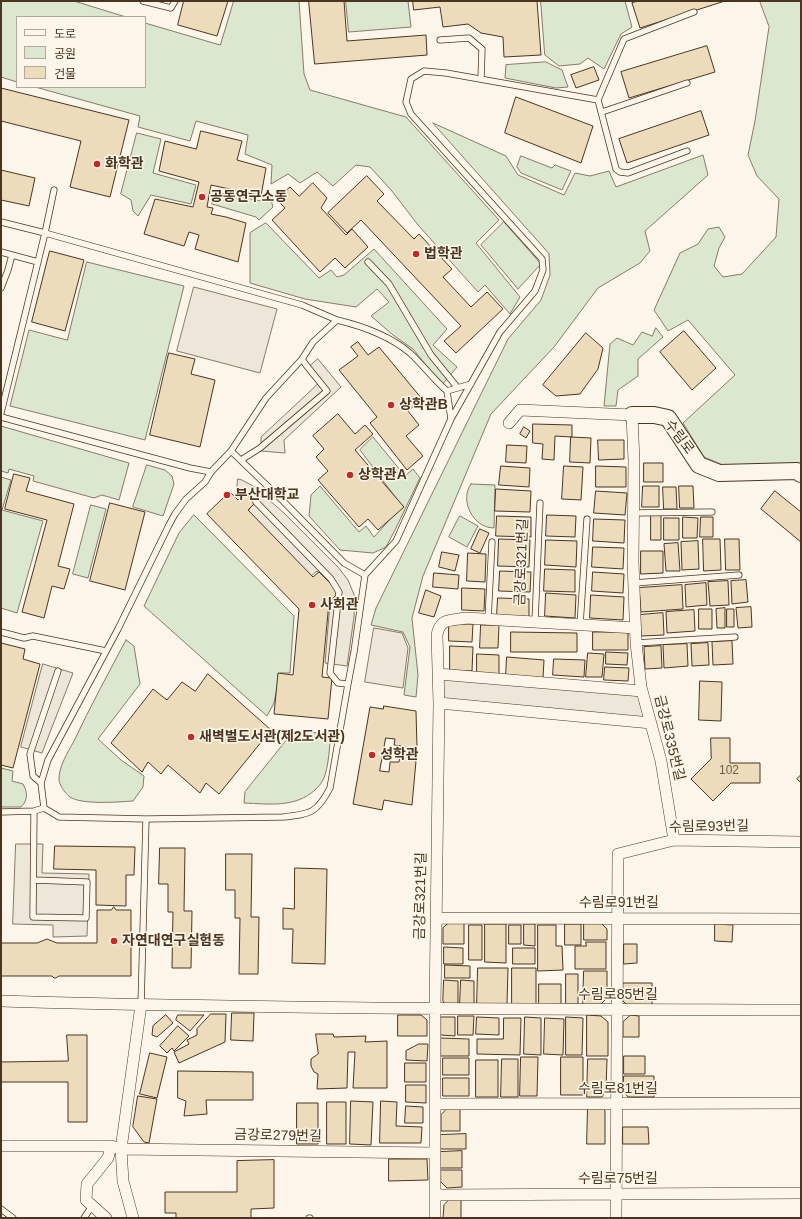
<!DOCTYPE html>
<meta charset="utf-8">
<style>
body{margin:0}
#map{position:relative;width:802px;height:1219px;overflow:hidden;background:#fbf6e9;font-family:Arial,"Noto Sans KR",sans-serif}
canvas{display:block}
.frame{position:absolute;inset:0;border:2px solid #4a3520;pointer-events:none}
.legend{position:absolute;left:16px;top:16px;width:130px;height:72px;box-sizing:border-box;background:#fbf6e9;border:1px solid #b4a999;margin:0;padding:5px 7px;list-style:none;font-size:12px;color:#4a3520}
.legend li{display:flex;align-items:center;gap:8px;height:20px}
.legend b{width:20px;border:1px solid #b4a999}
</style>
<div id="map">
<canvas width="802" height="1219"></canvas>
<div class="frame"></div>
<ul class="legend">
<li><b style="height:5px;background:#fbf6e9"></b>도로</li>
<li><b style="height:11px;background:#dce7d0"></b>공원</li>
<li><b style="height:11px;background:#ecdcbc"></b>건물</li>
</ul>
</div>
<script>
const g = document.querySelector('canvas').getContext('2d');
g.lineJoin = 'round';
function fillPath(path, color) { g.fillStyle = color; g.fill(path, 'evenodd'); }
function strokePath(path, color, width, dash) { g.strokeStyle = color; g.lineWidth = width; g.lineCap = dash ? 'butt' : 'round'; g.setLineDash(dash || []); g.stroke(path); }
function drawText(font, color, halo, rows, align = 'center') {
  g.font = font + ' Arial,"Noto Sans KR",sans-serif'; g.lineWidth = 3; g.setLineDash([]); g.textBaseline = 'middle'; g.strokeStyle = halo; g.fillStyle = color; for (const [text, x, y, turn = 0] of rows) {
    g.save(); g.translate(x, y); g.rotate((+turn || 0) * Math.PI / 180); g.textAlign = isNaN(turn) ? turn : align; if (halo) g.strokeText(text, 0, 0); g.fillText(text, 0, 0); g.restore();
  }
}
const green = new Path2D(`
 M1,1H74L126,17H17V82L1,77Z
 M234,1H299L304,74L310,90L406,117L499,220L476,243L520,297L510,314L485,285L478,292L418,225L392,191L370,167L356,165L333,186L317,172L300,183L288,174L271,184L272,165L245,154L248,135L196,121L190,141L138,127L140,116L35,87H145V23L220,45Z
 M346,1H408L411,27L349,32Z
 M541,1H625L632,27L621,34L604,69L588,58L580,64L559,66L545,55Z
 M760,1H801V464L723,465L704,457L683,423L735,375L688,320L668,331L654,310L680,253L698,244L708,229L719,227L725,237L719,248L714,266L723,277L742,274L776,237L779,199L757,176L748,155L755,121L769,27Z
 M546,62L562,70L568,87L556,88L505,78L506,65Z
 M433,123L506,156L518,175L564,195L575,173L590,176L609,171L616,187L703,155L708,175L645,231L650,251L640,263L598,288L554,347L491,414L423,576L412,618L418,675L416,697L404,695L410,647L403,632L371,625L376,608L508,339L541,300L550,275L549,254Z
 M137,133L161,139L153,173L196,185L191,204L151,195L138,216L133,211L131,200L121,194Z
 M521,156L552,168L555,165L571,171L562,190L521,173L517,167Z
 M216,192L261,201L269,193L273,207L259,220L256,217L212,204Z
 M504,222L541,264L518,289L481,245Z
 M266,223L319,278L331,270L337,277L344,275L374,249L447,329L433,345L457,367L442,385L413,349L393,335L371,316L389,302L377,289L356,307L305,299L250,283V233Z
 M87,262L184,286L145,440L10,406L29,330L67,340Z
 M656,328L663,337L638,359V376L618,390L616,406H604L610,344L617,338L633,345L642,332L652,336Z
 M1,426L129,463L119,500L102,495L94,498L33,481L34,476L9,469L8,473L1,471Z
 M373,437L405,476L413,469L420,478L395,530L386,547L373,553L340,550L309,516L311,495L320,486L359,532L366,526L374,537L402,506L360,450Z
 M147,465L165,470L172,476L174,484L163,516L133,507Z
 M1,477L11,480L2,510L43,521L17,613L1,608Z
 M471,484L495,485L494,528C473,528 459,500 471,484Z
 M91,505L106,509L88,578L73,574Z
 M194,515L294,616L290,673H280L274,703L267,716L144,606L179,533Z
 M460,516L478,526L467,547L449,537Z
 M126,640L134,646L140,684L98,739L121,760L144,776L143,787L133,801C119,802 82,805 70,797C65,793 59,785 59,779C59,766 68,752 74,741C90,707 108,674 126,640Z
 M294,731L331,734C329,749 329,767 323,780C321,784 318,787 315,790C295,808 269,804 244,803L245,792Z
 M1,768L13,771L12,781L23,784C28,793 28,800 21,807H1Z`);
fillPath(green, '#dce7d0');
strokePath(green, '#887966', 1);
const parking = new Path2D(`
 M194,287L277,309L260,373L177,351Z
 M318,359L341,387L284,440L285,453L261,451V437L321,381L310,366Z
 M238,479L242,480L253,486L284,513L338,567L348,580L355,597L354,617L347,666L325,663L330,603L337,593L317,571L311,576L248,511L254,503L237,489Z
 M374,628L402,633L408,648L403,688L365,682Z
 M43,664L73,673L42,753L21,747Z
 M442,678L639,694L646,719L443,700Z
 M16,844H43L42,873L89,874L87,936L53,937V925L13,924Z`);
fillPath(parking, '#ede7d9');
strokePath(parking, '#887966', 1);
const building = new Path2D(`
 M184,1H228L217,36L178,25Z
 M309,1H344L347,41L426,35L427,55L315,64Z
 M413,1H537L541,55L504,57L503,37L481,33L468,24L443,27L440,7L414,10Z
 M639,1H725L640,28L632,3Z
 M707,46L715,72L629,98L621,72Z
 M594,67L599,80L576,88L571,75Z
 M1,88L129,120L110,197L70,187L81,141L1,121Z
 M516,97L593,126L581,163L505,133Z
 M701,111L709,135L627,163L619,139Z
 M201,131L242,141L237,160L266,168L261,196L211,185L207,207L213,208L211,214L226,217L246,223L238,262L195,249L199,235L189,232L184,246L144,234L155,199L193,207L199,182L159,171L165,141L196,149Z
 M1,170L35,178L29,206L1,200Z
 M367,176L384,194L377,201L414,239L419,234L452,269L443,277L471,307L487,292L503,309L456,353L444,341L461,326L361,220L347,233L328,213Z
 M313,183L327,198L321,208L346,235L352,229L368,247L345,268L335,258L320,272L272,220L285,208L276,199L290,187L299,196Z
 M50,251L84,260L65,331L32,322Z
 M684,331L716,368L692,390L660,352Z
 M586,333L603,348L598,369L580,394L556,396L543,385Z
 M358,342L368,355L379,347L422,399L408,411L419,425L406,436L423,456L407,470L370,423L377,417L339,370L358,356L351,347Z
 M169,353L195,359L191,374L215,380L200,447L150,435Z
 M338,414L355,434L365,425L373,434L355,450L404,507L378,530L368,519L359,527L318,480L328,471L316,457L324,449L313,436Z
 M533,424L572,425V437L555,436L554,460L542,459L543,444L533,443Z
 M524,427L530,431L526,438L520,434Z
 M571,437L591,438L590,463L570,462Z
 M598,440H624V459L599,460Z
 M507,445L527,446L526,463L506,462Z
 M644,463H663V482H644Z
 M501,466L530,468L529,487L499,485Z
 M564,466L583,467L581,500L562,499Z
 M596,466L626,467V487H596Z
 M14,474L30,478L26,491L74,504L58,566L70,569L64,589L52,586L44,618L22,612L47,520L5,509Z
 M643,486H659V507H642Z
 M679,486H693L694,508H680Z
 M663,487H676L677,509H664Z
 M496,489L531,491L530,512L495,511Z
 M596,491L627,493L625,515L594,513Z
 M775,491L801,512V542L761,509Z
 M230,492L238,500L245,493L255,503L248,510L313,577L319,572L339,592L329,602L322,677L332,678L328,719L274,714L278,673L293,675L299,609L207,514Z
 M110,503L145,512L125,590L90,581Z
 M547,515L576,516L575,537L546,536Z
 M651,515H661V540H651Z
 M497,516L531,517V537L496,536Z
 M683,517L698,518L697,538H683Z
 M701,517H713V537H700Z
 M664,518H679V540H664Z
 M594,519L625,520L624,543L593,541Z
 M480,529L489,533L480,553L471,549Z
 M499,539L530,540L529,567L498,566Z
 M703,539H720L721,570L704,571Z
 M725,539H739L740,570H726Z
 M546,540L577,541L576,567L545,565Z
 M698,541L699,569L682,570L681,542Z
 M678,543L680,571H666L664,544Z
 M593,547L624,548L623,569L592,567Z
 M641,551H663V573L641,574Z
 M442,552L459,555L455,571L439,567Z
 M468,553L486,554L485,582L467,581Z
 M545,569L575,570V592L544,591Z
 M500,571L531,572L530,592L499,591Z
 M593,572L624,574L623,593L592,591Z
 M434,573L459,575L458,589L433,587Z
 M746,580L748,602L732,604L731,581Z
 M728,581L729,605L710,606L708,582Z
 M706,583L707,605L686,607L685,585Z
 M682,585L683,609L641,612L639,588Z
 M462,588L485,589L484,611L462,610Z
 M426,590L441,596L434,617L419,613Z
 M546,593L576,595L575,618L545,616Z
 M591,595L624,597L623,620L590,618Z
 M498,598L529,599V617L497,615Z
 M751,607L752,627L738,628L736,608Z
 M725,608V628H717L716,609Z
 M699,609H712V629H699Z
 M727,609H734V627H727Z
 M694,610L695,631L667,633L666,612Z
 M663,613L664,635L641,636L640,615Z
 M449,624H473L472,642L449,641Z
 M481,625H499L498,648H480Z
 M511,632L577,633V652H511Z
 M593,632H628V650H593Z
 M732,641L733,664L713,665L712,642Z
 M1,643L25,649L23,659L40,664L13,768L1,765Z
 M708,643L709,665L692,666L691,644Z
 M687,644L688,666L664,668L663,645Z
 M450,646L473,647L472,671H450Z
 M661,646L662,668L645,669L644,647Z
 M606,652L628,653L627,665L606,664Z
 M588,653L604,654L602,677H586Z
 M477,654L499,655V675L477,674Z
 M507,657L544,660L543,678L506,675Z
 M554,659L585,660L584,677L553,675Z
 M605,667L629,668L628,681L604,680Z
 M208,674L271,730L219,794L206,783L200,793L168,765L161,774L148,762L142,772L111,743L153,689L167,700L182,682L195,691Z
 M700,681L722,682L721,721L699,720Z
 M384,706L416,711L417,748L415,762L416,761L412,805L384,800L382,810L353,804L370,707L383,709ZM386,738L395,739L394,745L401,746L399,762H390L389,772L380,771Z
 M711,738H730V763H760V783H731L713,801L691,779L711,759Z
 M801,775V783L797,779Z
 M55,846L135,847L134,875H126V906L96,905V870L54,869Z
 M160,848H185L184,911H192L191,968H172L173,912H168V884H159Z
 M226,854H252L251,917H259L258,974H239L240,918H235V890H226Z
 M295,868L327,869L325,964L292,963L293,929H283V908L294,909Z
 M114,907L116,910H131V976H59L56,978H54L52,976H1V943H37L47,939L57,943H97V910H111Z
 M449,923H464V944H443V928Z
 M584,923H601L607,929V940H584Z
 M485,924H506V963L485,962Z
 M524,924H535V946L524,945Z
 M565,924H581V945H565Z
 M715,924L733,925L732,942L715,941Z
 M469,925H482V960H469Z
 M509,925H521V944H509Z
 M538,925H556V946H562L563,970L538,971Z
 M586,942H606V969H575V946H586Z
 M624,944H637V963L624,964Z
 M444,947L463,948V964H444Z
 M513,948H535V964H513Z
 M445,965L470,966V978H445Z
 M478,968H508L507,1005H477Z
 M512,968H536V1006H512Z
 M584,971H607V998L598,1007H583Z
 M566,974H578V1004H566Z
 M444,980L458,981V1005H445L443,1001Z
 M461,980L474,981V1004H460Z
 M623,983H652V1006H628L623,1001Z
 M539,984H561V1005H539Z
 M232,1013H254L253,1041L231,1040Z
 M211,1014H226L225,1042L179,1063L174,1052L189,1044L187,1040L197,1035V1029Z
 M166,1015L173,1023L157,1037L152,1035L153,1026Z
 M178,1015H204L190,1031L176,1020Z
 M398,1015H421L427,1020V1036H398Z
 M587,1015L601,1016L608,1022V1056H587Z
 M631,1015L639,1016V1037H623V1022Z
 M458,1016H474L473,1035H458Z
 M441,1017H455V1036L441,1035Z
 M477,1017L499,1018V1035L476,1034Z
 M525,1017L541,1018V1055L524,1054Z
 M566,1017L583,1018L582,1055H566Z
 M504,1018H521L520,1055L477,1054V1039H503Z
 M545,1018L564,1019L563,1055L544,1054Z
 M178,1026L189,1036L174,1051L172,1048L167,1053L160,1046Z
 M316,1034H333L334,1037L366,1036L365,1042L387,1041V1088H353L355,1052H348L347,1088L317,1089L318,1074L314,1072L311,1066V1059L318,1054Z
 M67,1035H87V1122H68V1082H1V1062L68,1061Z
 M441,1038L469,1039V1056H441Z
 M419,1044H428L427,1061L406,1060V1051Z
 M150,1053L167,1057L157,1098L140,1094Z
 M624,1056H645V1074H624Z
 M521,1057H538L537,1096H520Z
 M561,1057H583V1095H561Z
 M443,1058H469V1075H443Z
 M502,1059H518V1097H501Z
 M588,1059H607L606,1090L602,1097H587Z
 M476,1060H498V1097H476Z
 M405,1063H426V1082H405Z
 M178,1071L253,1072V1100H206L207,1114L184,1116L186,1101L178,1098Z
 M624,1076H654V1097H628L623,1091Z
 M443,1078H469V1096H443Z
 M406,1085H426V1103L406,1102Z
 M138,1096L157,1099L149,1143L144,1142L133,1127Z
 M351,1101L373,1102L371,1145L350,1144Z
 M381,1101L397,1102L396,1126L422,1127L421,1143H380Z
 M327,1102H346V1144H327Z
 M297,1103H318V1144H297Z
 M406,1106L423,1107V1123H405Z
 M450,1106H460V1131H441V1115Z
 M588,1106H601L605,1111V1144H587Z
 M623,1127H648L649,1144H623Z
 M466,1134V1149H440V1135Z
 M462,1151V1168H440V1152Z
 M389,1159H427L428,1180L389,1181Z
 M274,1160V1208L251,1209V1218H176V1213H165V1192H237V1161Z
 M441,1170H462V1187L447,1188L441,1182Z
 M450,1199H461V1218H443L444,1205Z`);
fillPath(building, '#ecdcbc');
strokePath(building, '#4a3520', 1);
const service = new Path2D(`
 M143,1L171,8L175,1
 M440,40L469,38L482,49L481,79
 M598,100L624,39L694,12
 M602,112L687,83
 M1,222L45,233L54,190
 M1,252L38,262
 M368,262L389,284L431,355L457,387
 M1,288L8,270L12,255
 M447,391L451,419
 M1,413L45,233L302,305L337,320
 M1,417L190,468L211,472
 M231,451L283,501L344,563L365,575
 M241,460L260,448L327,391L306,365L302,359
 M256,502L331,579L339,592L330,673L338,683L348,684
 M633,513L712,512
 M634,583L739,575
 M488,620L492,542
 M535,622L540,503
 M580,625L587,519
 M1,632L24,638L33,636L106,651
 M636,643L735,637
 M41,783L33,776L30,754L58,671
 M44,808L41,783L48,760L118,629L169,525L175,514L186,499L205,482L211,472L231,451L266,398L302,359L313,342L337,320C362,326 390,336 410,353C423,365 433,379 447,391L471,384
 M1,812L34,811L44,808L59,817L146,819L141,1005
 M146,819L283,817C311,814 317,813 330,788L348,684L354,652L365,575L396,541L451,419L500,332L535,291L543,270L542,259L411,114L406,102L411,79L424,71L446,73L598,100L616,169L620,172L628,173L687,151
 M34,880L87,882L86,918L33,917L34,811
 M1,1209L13,1218
 M84,1218L92,1206
 M309,1218H310`);
const minor = new Path2D(`
 M509,423L520,410L632,415L634,461L633,561L636,643L641,687L661,761L674,840
 M438,674L642,691
 M439,703L651,723
 M436,918L801,919
 M1,1001C268,1009 534,1009 801,1010
 M435,1104L801,1103
 M1,1146H111L121,1149L435,1153
 M435,1195L801,1193
 M106,1218L86,1200L87,1184L108,1158L111,1146
 M133,1218L123,1181L121,1149L141,1005
 M435,1218V1009L439,703L437,635C440,618 450,621 466,618L636,628
 M616,1218L618,854L674,840L801,842`);
const secondary = new Path2D(`
 M632,415H654L668,418L699,465L719,473L797,471L801,474`);
strokePath(service, '#4a3520', 7);
strokePath(minor, '#4a3520', 12);
strokePath(secondary, '#4a3520', 18);
strokePath(service, '#fbf6e9', 5.5);
strokePath(minor, '#fbf6e9', 11);
strokePath(secondary, '#fbf6e9', 16);
for (const [x, y, r, color] of [
 [97,164,4,"#c62828"],
 [202,197,4,"#c62828"],
 [416,254,4,"#c62828"],
 [391,405,4,"#c62828"],
 [350,475,4,"#c62828"],
 [227,495,4,"#c62828"],
 [312,605,4,"#c62828"],
 [191,737,4,"#c62828"],
 [372,755,4,"#c62828"],
 [114,941,4,"#c62828"]
]) { const dot = new Path2D(); dot.arc(x, y, r, 0, 2 * Math.PI); g.fillStyle = color; g.fill(dot); strokePath(dot, '#fbf6e9', 1.5); }
drawText('12px', '#725f47', null, [
 ["102",729,771]
]);
drawText('bold 14px', '#4a3520', '#fbf6e9', [
 ["화학관",105,164],
 ["공동연구소동",210,197],
 ["법학관",424,254],
 ["상학관B",399,405],
 ["상학관A",358,475],
 ["부산대학교",235,495],
 ["사회관",320,605],
 ["새벽벌도서관(제2도서관)",199,737],
 ["성학관",380,755],
 ["자연대연구실험동",122,941]
], 'left');
drawText('14px', '#4a3520', '#fbf6e9', [
 ["수림로",679,437,53],
 ["금강로321번길",522,562,-88],
 ["금강로335번길",669,738,76],
 ["수림로93번길",709,827,-1],
 ["금강로321번길",421,896,-89],
 ["수림로91번길",619,903],
 ["수림로85번길",618,995],
 ["수림로81번길",618,1089],
 ["금강로279번길",278,1136,1],
 ["수림로75번길",618,1179]
]);
</script>
